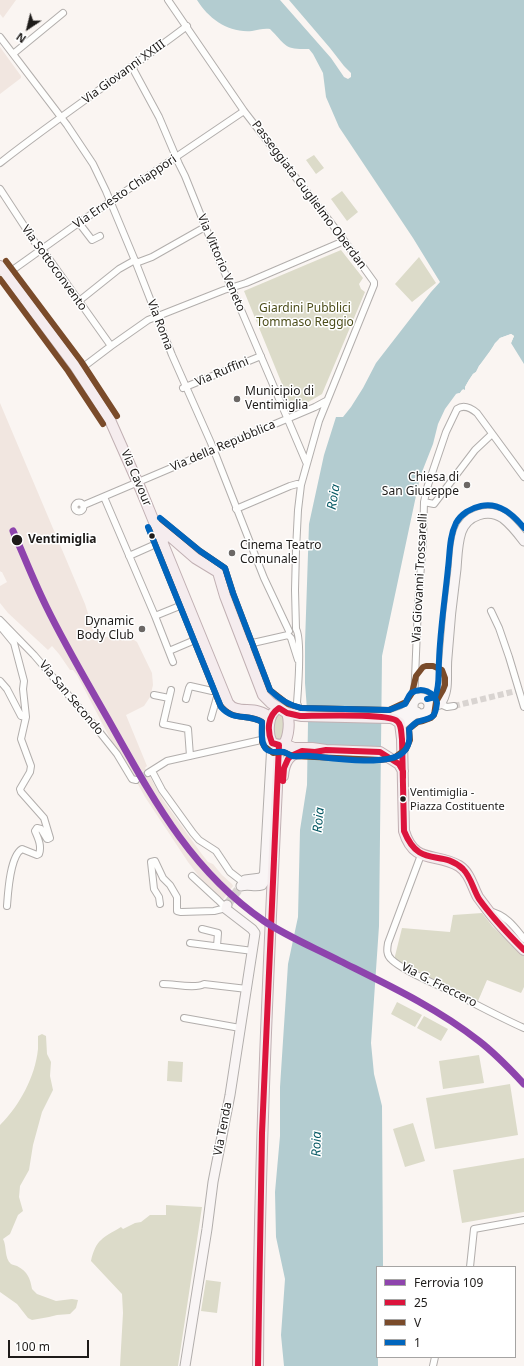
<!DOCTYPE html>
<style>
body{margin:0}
#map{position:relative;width:524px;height:1366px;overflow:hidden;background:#faf5f2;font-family:"Noto Sans",sans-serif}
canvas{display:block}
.legend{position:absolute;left:376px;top:1266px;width:140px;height:92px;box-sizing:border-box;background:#fff;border:1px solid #a5a4a3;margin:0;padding:5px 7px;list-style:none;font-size:12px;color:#1e1b19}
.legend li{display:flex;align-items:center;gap:8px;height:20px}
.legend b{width:20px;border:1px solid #a5a4a3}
.north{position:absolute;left:8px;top:8px;width:40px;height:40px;-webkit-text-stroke:3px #fff;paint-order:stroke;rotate:215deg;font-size:11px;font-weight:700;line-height:16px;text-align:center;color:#1e1b19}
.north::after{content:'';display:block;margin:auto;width:14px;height:18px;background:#1e1b19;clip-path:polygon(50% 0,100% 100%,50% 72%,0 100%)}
.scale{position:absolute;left:8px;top:1340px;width:81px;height:18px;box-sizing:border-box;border:2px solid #1e1b19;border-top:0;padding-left:5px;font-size:12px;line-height:14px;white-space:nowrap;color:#1e1b19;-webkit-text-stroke:3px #fff;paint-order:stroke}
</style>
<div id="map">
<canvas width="524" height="1366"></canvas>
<ul class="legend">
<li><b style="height:5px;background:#8e44ad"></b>Ferrovia 109</li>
<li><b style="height:5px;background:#dc143c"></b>25</li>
<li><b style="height:5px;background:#7a4b2a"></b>V</li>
<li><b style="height:5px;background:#0065bd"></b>1</li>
</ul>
<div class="north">N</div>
<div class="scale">100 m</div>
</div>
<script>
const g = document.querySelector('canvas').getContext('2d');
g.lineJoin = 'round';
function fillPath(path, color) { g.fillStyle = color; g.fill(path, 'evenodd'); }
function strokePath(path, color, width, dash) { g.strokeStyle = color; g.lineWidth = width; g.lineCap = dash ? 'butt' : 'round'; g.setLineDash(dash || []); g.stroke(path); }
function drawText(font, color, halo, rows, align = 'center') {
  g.font = font + ' "Noto Sans",sans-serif'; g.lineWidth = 3; g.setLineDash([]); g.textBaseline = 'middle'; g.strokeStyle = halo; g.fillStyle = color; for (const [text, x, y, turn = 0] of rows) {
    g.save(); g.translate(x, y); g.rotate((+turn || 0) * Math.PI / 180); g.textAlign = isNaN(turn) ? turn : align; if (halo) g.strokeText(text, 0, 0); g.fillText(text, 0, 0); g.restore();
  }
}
fillPath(new Path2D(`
 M0,0H16L3,18L0,14Z
 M0,47L21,76V78L0,94Z
 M0,403L85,604L96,639L113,636L130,638L134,640L137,642L152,673L153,685L150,697L144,706L126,715L147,766L145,768L163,800L201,853L208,862L213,864L222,875L232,884L233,886L222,901L201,879L188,862L145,797L120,752L114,746L77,675L73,670H70L59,654L52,646L48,650L8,613L0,603V586L7,582L2,572H1L0,571Z`), '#f1e6e0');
fillPath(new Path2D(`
 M314,155L324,168L316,174L306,160Z
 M342,191L358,212L347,221L331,199Z
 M341,250L363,278L359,284L361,289L365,292L322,394L296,409L294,405L291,406L244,291Z
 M419,257L436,283L412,302L395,284Z
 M278,712L286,719L282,739H274L273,717Z
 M482,913L493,927L524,956V987L521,993L487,980L478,1001L394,960L402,928L450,932L453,915Z
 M397,1002L422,1015L415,1027L391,1014Z
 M424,1016L448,1029L441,1041L417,1028Z
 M42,1034L46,1036L47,1054L51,1062L50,1076L53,1090L42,1112L33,1145L29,1170L20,1186L19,1197L23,1211L18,1215L10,1234L3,1239C7,1246 4,1258 11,1264C12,1265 15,1265 17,1266C28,1272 30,1278 32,1289L37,1294L56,1301L72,1299L78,1300L76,1308L70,1314L57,1315L49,1317L32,1320L28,1318L17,1304L0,1292V1125C20,1105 35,1077 38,1049C38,1045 38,1041 38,1036Z
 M479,1055L484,1083L443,1089L439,1061Z
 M168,1061L183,1062L182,1082L167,1081Z
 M510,1084L518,1135L435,1149L426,1098Z
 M413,1123L425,1161L405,1167L393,1129Z
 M524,1158V1212L462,1223L453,1170Z
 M166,1205L202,1207L178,1366H120L123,1313L122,1294L91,1261C96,1239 103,1238 121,1227L123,1229L135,1223L141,1222L150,1215H166Z
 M206,1280L221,1282L217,1313L201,1311Z`), '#dcdbc9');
fillPath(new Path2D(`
 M197,0H524V364L511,343L514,336L511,334L500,338L487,355L479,366L476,372L473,374L469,380L465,387V390H462L460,393L456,394L445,409L438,424L433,444L420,477L382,656L379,926L371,1043L374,1074L382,1106L383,1266L377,1267L378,1366H284L281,1335L285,1279L276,1237L275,1192L280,1136V1087L288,964L298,917L300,830L307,785L308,723L305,683V643L309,524L324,455L336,417H343L351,407L363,388L376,363L431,292L440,282L413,238L339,127L326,97L323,73L313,54L309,49C284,50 286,45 270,29C264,28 258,30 252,31C228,33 209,19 197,0Z`), '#b3ccd0');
fillPath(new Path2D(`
 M280,0H289L330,48L344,66L351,73V77L348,79L344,77L331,58Z
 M511,334L514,336L511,343L509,344L511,337L510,336L501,340L496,345L487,359L480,367L478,374L474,375L470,381L467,388V392L466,393L463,392L456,397V394L460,393L463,389L465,390V387L469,380L473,374L476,372L479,366L486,358L495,343L500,338Z`), '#faf5f2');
strokePath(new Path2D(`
 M454,706L524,689
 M136,780L148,773`), '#d9d4d1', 6, [6, 3]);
strokePath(new Path2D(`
 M227,905L238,890`), '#d9d4d1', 9, [9, 4.5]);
const street = new Path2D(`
 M168,0L244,111L338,232L374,282V285L319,421L301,485L298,510L296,550L295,590L296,629C302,638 298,690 297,703L300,710L306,715
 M0,37L67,125L93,164L106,191L136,263L172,355L211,443L264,578L289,631
 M13,54L63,13
 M132,67L159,117L179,164L185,176L216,253L236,298L306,462
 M0,163C61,115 125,73 187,26
 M0,189L36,244L45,253L111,346
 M79,223L92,240L100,236
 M136,263L152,257L205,227
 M0,279L77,224L244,111
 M79,301L119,269L135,260
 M78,371L111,346L148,320L224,290L246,283L344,241
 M183,388L261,356
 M104,497L155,616L173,662
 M424,502L434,504L475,450L492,434
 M74.5 507a4.5 4.5 0 1 1 9 0a4.5 4.5 0 1 1-9 0Z
 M84,505L315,407L326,401
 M236,509L290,486L297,484L301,485
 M129,556L165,540
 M491,611L499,628L509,657L524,707
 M155,616L187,603
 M0,620L34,655L94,725L117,754L132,779L136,780
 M0,626L14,643L24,681L23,689L26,717L21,739L31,766L30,772L20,789L21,792L44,818L50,838L48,839H47L41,829L37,828L35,831C38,838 42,846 39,854L37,855L22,849C10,856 8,892 7,906
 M288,635L291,638L298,660
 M244,645L288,635
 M169,651L202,637
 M0,681L7,689L21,716L26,717
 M171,690L163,724L188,729L190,756
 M154,695L169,698
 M186,699L189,688L190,686L212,691L222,688
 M414,703L418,605L423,540L424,502L427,488L446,432L457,409C464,404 471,408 477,413L524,477
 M440,704L447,707L454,706
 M211,718L217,697L224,693
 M152,771L162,790L193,833L199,840L216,851L230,872L243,882
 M148,773L167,761L270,738
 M421,855L388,943C387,949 386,955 392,960C404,971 431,982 446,989C472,1002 497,1016 524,1028
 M160,904L159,897L154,889L151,862L155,861L163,878L170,885L177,897V911L181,912L214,911L226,908L218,900L192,876
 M488,911C505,914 514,926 524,939
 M202,929L218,933L217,946
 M190,943L253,951
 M163,984C175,984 195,989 204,984L247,989
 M184,1018L240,1028
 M470,1267L474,1229L524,1220
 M433,1366L435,1357`);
const secondary = new Path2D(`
 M413 706a8 8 0 1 1 16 0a8 8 0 1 1-16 0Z
 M429,707L440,704C450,690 445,673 447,657C449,627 452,598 456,569C457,557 457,544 461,532C467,515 488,508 503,518C511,524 518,533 524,541
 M390,718L404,713L413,707
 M401,725L417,712
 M241,886C248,884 255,887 262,885L264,882L272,743
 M241,886L245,880L261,878L265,874
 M185,1366L207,1229L213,1182L230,1095L255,933L252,929L226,909L227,905`);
const primary = new Path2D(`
 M0,266L75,366L110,420L141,490L228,703C237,716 256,704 270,718
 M157,525L195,558L218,572L225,596L263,695L271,703L287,713C290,721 289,736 284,744L279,745L272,743C267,734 267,713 279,708
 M287,713L302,716L390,718L394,719L400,723L402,739L404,831C414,865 436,852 459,866C470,873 472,886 478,897C481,901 484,905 487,909C498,924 511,937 524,950
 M284,744L294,748H312L326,750L380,752L399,764L403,771
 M283,776C284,763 290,751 305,752
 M258,1366C259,1159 269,952 279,745`);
strokePath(street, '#b2aeac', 8);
strokePath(secondary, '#b2aeac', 11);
strokePath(primary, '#c1b0b3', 12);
strokePath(street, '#fefefd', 6);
strokePath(secondary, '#f9f5f5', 9);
strokePath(primary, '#f5ecee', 10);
strokePath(new Path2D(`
 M283,781L284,768L288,759L291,756L302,751L315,752L326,750L380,752L399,764L403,771V778
 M258,1366L262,1133L279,745L272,743C267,731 267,716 279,708L287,713L300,716C316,716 388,713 397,721C402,725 401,733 402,739L404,831C420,870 441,848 463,869C471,877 473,889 479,899C492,917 508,934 524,950`), '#dc143c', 6);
strokePath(new Path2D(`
 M6,261L81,361L117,416
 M0,279L68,371L103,424
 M149,529L220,705C233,722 246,713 262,722V742L264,746L273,753L283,752L293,756L380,760L394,758L406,749L410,740L409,729L418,722L423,721L431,718L434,715L436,702L443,690L445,685V678L442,670L433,666H426L423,667L416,676L412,693L406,702L389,710L301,708L288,704L270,690L233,593L225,568L200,551L162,520`), '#7a4b2a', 6);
strokePath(new Path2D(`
 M148,527L221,707C234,722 247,713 262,722C262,730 260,742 266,749C271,754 278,751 284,752C287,753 289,755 292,756C298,757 305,755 311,756C331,758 385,766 401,754C410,748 410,738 409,729C411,727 415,723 417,722C430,717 435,721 437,703C434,692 422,686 411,693C408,696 407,701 405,704L389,710L301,708C289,705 279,699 270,690L233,593L225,568L200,551L160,518
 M427,699L435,697C440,686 438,673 439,661C440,630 445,599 448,568C450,553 449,537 456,523C461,514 471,508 481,506C499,502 513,514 524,528`), '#0065bd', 6);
strokePath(new Path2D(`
 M13,531C24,556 34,582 46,606C65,645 87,682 108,719C152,797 189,869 264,921C288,937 315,948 340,961C388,985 437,1008 479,1041C496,1054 510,1069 524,1084`), '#8e44ad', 7);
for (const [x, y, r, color] of [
 [237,399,4,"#6b6765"],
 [467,485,4,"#6b6765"],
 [152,536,3.5,"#1e1b19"],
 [17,540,6,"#1e1b19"],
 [232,553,4,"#6b6765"],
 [142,629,4,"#6b6765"],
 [403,799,3.5,"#1e1b19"]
]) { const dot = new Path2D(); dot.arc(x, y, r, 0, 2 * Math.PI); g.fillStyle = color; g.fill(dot); strokePath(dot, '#fff', 1.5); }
drawText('11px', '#1e1b19', '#fff', [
 ["Ventimiglia -",410,793],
 ["Piazza Costituente",410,807]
], 'left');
drawText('12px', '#1e1b19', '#fff', [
 ["Via Giovanni XXIII",124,72,-36],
 ["Via Ernesto Chiappori",125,192,-34],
 ["Passeggiata Guglielmo Oberdan",309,195,53],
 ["Via Vittorio Veneto",221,263,67],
 ["Via Sottoconvento",54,268,54],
 ["Via Roma",160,325,69],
 ["Via Ruffini",222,372,-23],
 ["Via della Repubblica",223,446,-23],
 ["Via Cavour",136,478,67],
 ["Via Giovanni Trossarelli",420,578,-87],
 ["Via San Secondo",71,698,50],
 ["Via G. Freccero",439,985,27],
 ["Via Tenda",223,1129,-79]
]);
drawText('12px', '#4c4d1a', '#fff', [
 ["Giardini Pubblici",305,309],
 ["Tommaso Reggio",305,323]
]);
drawText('12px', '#1e1b19', '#fff', [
 ["Municipio di",245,392],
 ["Ventimiglia",245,406],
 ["Chiesa di",459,478,"right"],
 ["San Giuseppe",459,492,"right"],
 ["Cinema Teatro",240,546],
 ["Comunale",240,560],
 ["Dynamic",134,622,"right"],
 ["Body Club",134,636,"right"]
], 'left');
drawText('bold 12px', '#1e1b19', '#fff', [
 ["Ventimiglia",28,540]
], 'left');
drawText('italic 13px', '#095a65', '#fff', [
 ["Roia",334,497,-80],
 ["Roia",319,820,-85],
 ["Roia",317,1144,-89]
]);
</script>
